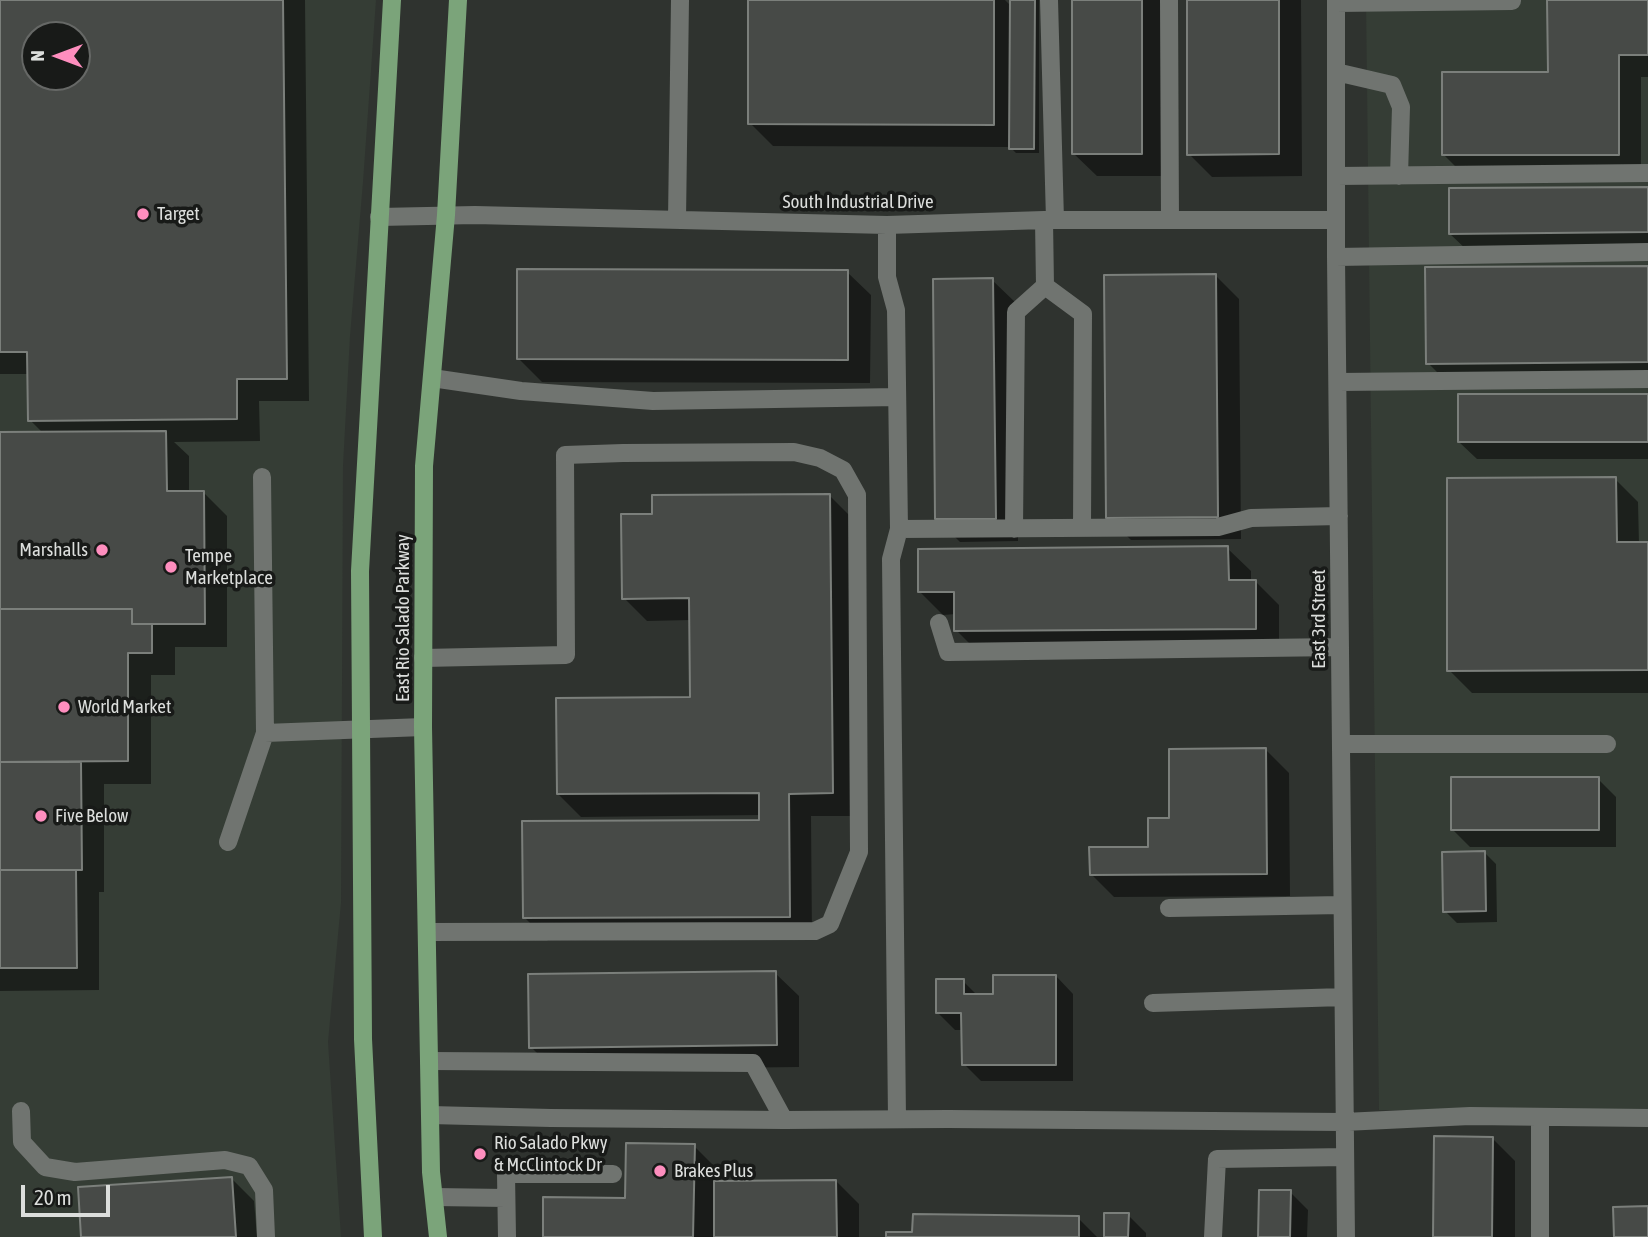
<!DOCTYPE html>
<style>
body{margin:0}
#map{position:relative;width:1648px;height:1237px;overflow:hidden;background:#2f332f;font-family:"Asap Condensed",sans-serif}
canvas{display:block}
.north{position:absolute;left:21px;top:21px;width:70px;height:70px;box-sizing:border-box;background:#181a18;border:2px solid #666866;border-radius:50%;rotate:270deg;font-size:19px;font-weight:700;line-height:28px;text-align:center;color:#dcdedc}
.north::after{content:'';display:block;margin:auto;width:24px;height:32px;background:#fe8ebe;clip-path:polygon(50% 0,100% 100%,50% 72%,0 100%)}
.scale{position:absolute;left:21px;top:1185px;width:89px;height:32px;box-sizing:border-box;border:4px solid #dcdedc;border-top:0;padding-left:9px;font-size:21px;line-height:24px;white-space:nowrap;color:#dcdedc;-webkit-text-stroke:5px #181a18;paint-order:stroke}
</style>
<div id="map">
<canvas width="1648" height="1237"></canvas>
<div class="north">N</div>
<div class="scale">20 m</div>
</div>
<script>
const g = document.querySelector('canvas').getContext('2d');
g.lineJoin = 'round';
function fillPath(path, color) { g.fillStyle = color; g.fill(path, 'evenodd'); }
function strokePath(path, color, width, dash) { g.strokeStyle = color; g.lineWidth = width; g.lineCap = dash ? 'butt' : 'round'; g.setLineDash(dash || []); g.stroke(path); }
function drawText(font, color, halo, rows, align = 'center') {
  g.font = font + ' "Asap Condensed",sans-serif'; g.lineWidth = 7; g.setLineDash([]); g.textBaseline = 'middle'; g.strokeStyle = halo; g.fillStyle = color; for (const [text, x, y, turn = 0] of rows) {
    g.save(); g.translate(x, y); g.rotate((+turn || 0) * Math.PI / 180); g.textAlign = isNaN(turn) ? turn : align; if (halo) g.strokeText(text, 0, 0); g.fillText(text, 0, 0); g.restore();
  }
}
fillPath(new Path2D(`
 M0,0H376L363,182L350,336L343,466L341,903L328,1042L341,1237H0ZM35,35H77V77H35Z
 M1366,0H1648V1114L1379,1110Z`), '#353d35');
fillPath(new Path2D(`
 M0,0H305L309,401H259L260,441L174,442L189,456V493H204L227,516V647H175V675H151V784H104V892H99V990L0,991V434L43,433L30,420L29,374H0ZM35,35H77V77H35Z
 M750,0H1005L1011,6V0H1039V153H1016L1010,147L773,146L750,123Z
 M1073,0H1164V176H1097L1073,153Z
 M1188,0H1301L1302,176L1212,177L1189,154Z
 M1549,0H1648V77H1641V177L1467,178L1444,155L1549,74Z
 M1648,189V249L1468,251L1450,234Z
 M1648,267V385L1451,386L1428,363Z
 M847,272L871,295L870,383L542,382L519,359Z
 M1216,276L1239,299L1241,539L1131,540L1108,517Z
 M992,280L1016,303L1018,541L960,542L937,519Z
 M1648,396V459H1477L1459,442Z
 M1615,479L1638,502L1639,544H1648V693H1472L1449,670Z
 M830,496L853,519L855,816H811L812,939L548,941L525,918L761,821V815L581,817L558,794L691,699V620L647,621L624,598L654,516Z
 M1227,548L1251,571V582H1256L1279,605V651L979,653L956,630V614L943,615L920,592Z
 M1266,750L1289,773L1290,896L1114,897L1091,874L1150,848L1171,820Z
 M1598,779L1616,797V847H1470L1452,829Z
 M1485,853L1496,864L1497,922L1457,923L1445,911Z
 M775,973L799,996V1067L554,1070L531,1047Z
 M1056,976L1073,994V1081H981L964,1064L963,1030H955L938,1013L963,981L978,996H994Z
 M1492,1138L1515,1161V1237H1435Z
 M694,1146L717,1169V1183L836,1181L859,1204V1237H544L627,1200Z
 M231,1178L254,1201L257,1237H83Z
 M1290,1192L1308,1210L1307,1237H1260Z
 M1128,1215L1146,1233V1237H1106Z
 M1078,1218L1097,1237H888L914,1234Z`), '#0007');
const building = new Path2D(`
 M0,0H283L287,379H237V419L28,421L27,352H0ZM35,35H77V77H35Z
 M748,0H994V125L748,124Z
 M1010,0H1035L1034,149H1009Z
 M1072,0H1142V154H1072Z
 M1187,0H1279V154L1187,155Z
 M1547,0H1648V55H1619V155H1442V72H1548Z
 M1648,187V232L1449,234V188Z
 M1648,266V362L1426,364L1425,267Z
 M517,269L848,270V360L517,359Z
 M1216,274L1218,517L1106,518L1104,275Z
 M993,278L996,519H935L933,279Z
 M1458,394H1648V442H1458Z
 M166,431L167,491H204L205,624H132V609H0V432Z
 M1616,477L1617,542H1648V670L1447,671V478Z
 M830,494L833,793L789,794L790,917L523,918L522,821L759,820V793L557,794L556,698L690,697L689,598L622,599L621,514H652V495Z
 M1228,546L1229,580H1256V629L954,631V592H918V549Z
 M0,609H132V624H152V653H128V761L0,762Z
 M1266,748L1267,874L1090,875L1089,847H1148V818H1169V749Z
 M0,762H81L82,870H0Z
 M1451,777H1599V830H1451Z
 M1485,851L1486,911L1443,912L1442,852Z
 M0,870H76L77,968H0Z
 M776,971L777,1045L529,1048L528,974Z
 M993,975H1056V1065H962L961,1013H936V979H964V994H993Z
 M1434,1136L1493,1137L1492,1237H1433Z
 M626,1143L695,1144L693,1237H543V1197L625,1198Z
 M232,1177L236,1237H81L78,1187Z
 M836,1180L837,1237H714V1181Z
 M1259,1190H1291L1290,1237H1258Z
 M1648,1206V1237H1614L1613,1207Z
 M1104,1213H1129L1128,1237H1104Z
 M913,1214L1079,1216V1237H886V1232H912Z`);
fillPath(building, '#474a47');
strokePath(building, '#7b7f7b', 2);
strokePath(new Path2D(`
 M1049,0L1055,220
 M1169,0L1170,220
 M1336,0V257L1346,1237
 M1336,3L1512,1
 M1336,72L1392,85L1401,107L1399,176
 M1336,176L1648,173
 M379,217L475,215L887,225L1044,220H1336
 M677,220L680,0
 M887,225V277L896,310L899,529L1218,527L1251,518L1339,516
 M1336,257L1648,252
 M1045,286L1083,314L1082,528
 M432,378L521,391L653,401L897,397
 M1338,382L1648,379
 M262,477L265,733
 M1014,529L1016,312L1045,286L1044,220
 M939,623L948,652L1340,647
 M423,658L566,655L565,455L623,453L794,452L820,458L843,470L857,495L859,852L830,924L815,931L427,932
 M1341,744H1607
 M228,842L265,733L423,727
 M1169,908L1342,905
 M1153,1003L1343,997
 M429,1061L753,1063L784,1120L948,1119L1344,1122L1470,1116L1648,1118
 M21,1111L22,1142L45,1167L75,1172L225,1160L249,1166L264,1190L266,1237
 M430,1115L551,1118L784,1120
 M897,1119L891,559L899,529
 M434,1197L506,1198
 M507,1237L506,1174H613
 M1213,1237L1217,1159L1345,1157
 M1540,1237V1117`), '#707470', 18);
strokePath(new Path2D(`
 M373,1237L363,1039L360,571L392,0
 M438,1237L431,1172L429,1061L423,727L424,466L446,215L458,0`), '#7ba47a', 18);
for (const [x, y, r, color] of [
 [143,214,7,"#fe8ebe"],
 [102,550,7,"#fe8ebe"],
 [171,567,7,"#fe8ebe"],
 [64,707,7,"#fe8ebe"],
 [41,816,7,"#fe8ebe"],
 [480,1154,7,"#fe8ebe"],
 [660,1171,7,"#fe8ebe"]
]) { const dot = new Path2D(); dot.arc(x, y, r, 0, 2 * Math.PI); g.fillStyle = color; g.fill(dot); strokePath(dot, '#181a18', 2.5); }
drawText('19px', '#dcdedc', '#181a18', [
 ["South Industrial Drive",858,202],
 ["East Rio Salado Parkway",403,618,-90],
 ["East 3rd Street",1319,619,-90]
]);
drawText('19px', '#dcdedc', '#181a18', [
 ["Target",157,214],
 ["Marshalls",88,550,"right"],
 ["Tempe",185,556],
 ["Marketplace",185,578],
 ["World Market",78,707],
 ["Five Below",55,816],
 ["Rio Salado Pkwy",494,1143],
 ["& McClintock Dr",494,1165],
 ["Brakes Plus",674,1171]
], 'left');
</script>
